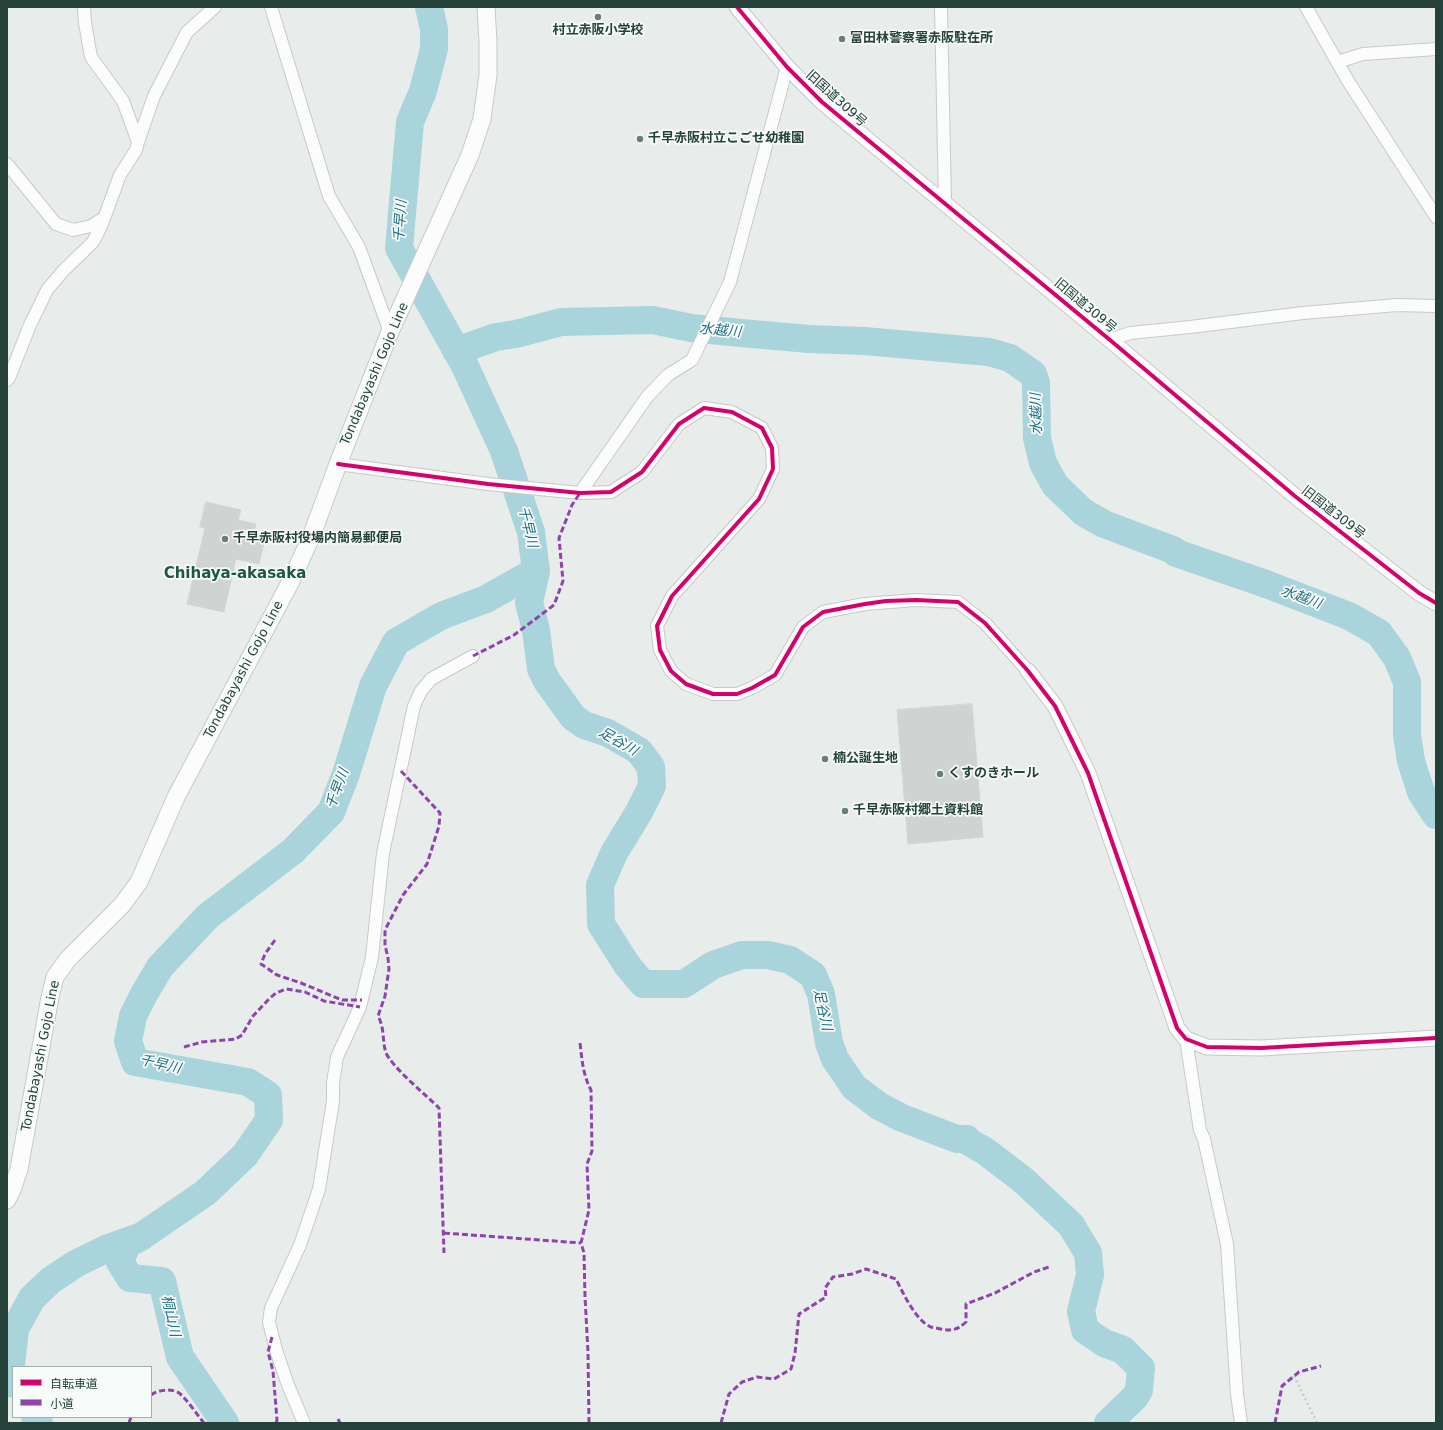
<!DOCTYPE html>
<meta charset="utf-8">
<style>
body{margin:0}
#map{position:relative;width:1443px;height:1430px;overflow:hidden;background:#e8edeb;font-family:"DejaVu Sans","Noto Sans JP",sans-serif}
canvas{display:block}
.frame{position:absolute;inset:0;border:8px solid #24423a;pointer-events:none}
.legend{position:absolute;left:12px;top:1366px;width:140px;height:52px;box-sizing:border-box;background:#f7fbf9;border:1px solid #a3b1ad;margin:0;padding:5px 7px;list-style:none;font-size:12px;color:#24423a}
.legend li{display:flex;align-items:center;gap:8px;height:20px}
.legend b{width:20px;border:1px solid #a3b1ad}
</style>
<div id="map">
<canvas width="1443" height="1430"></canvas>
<div class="frame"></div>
<ul class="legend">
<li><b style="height:5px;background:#d6006c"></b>自転車道</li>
<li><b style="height:5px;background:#8e44ad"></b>小道</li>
</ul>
</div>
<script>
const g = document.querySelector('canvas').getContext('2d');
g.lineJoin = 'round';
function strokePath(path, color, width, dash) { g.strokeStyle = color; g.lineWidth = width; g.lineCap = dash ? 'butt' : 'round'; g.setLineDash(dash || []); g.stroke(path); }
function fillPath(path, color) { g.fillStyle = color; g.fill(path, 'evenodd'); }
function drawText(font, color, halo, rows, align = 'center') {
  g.font = font + ' "DejaVu Sans","Noto Sans JP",sans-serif'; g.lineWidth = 3.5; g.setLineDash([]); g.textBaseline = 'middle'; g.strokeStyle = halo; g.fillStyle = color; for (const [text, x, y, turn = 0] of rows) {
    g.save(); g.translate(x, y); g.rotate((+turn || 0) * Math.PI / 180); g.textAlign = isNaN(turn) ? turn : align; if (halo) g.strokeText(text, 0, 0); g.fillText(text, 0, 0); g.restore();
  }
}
strokePath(new Path2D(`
 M429,7L434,29V49L423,91L410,122L399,248L465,366L504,451L531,532L536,571L529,603L536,630L541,669L547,681L573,717L584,725L608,733L639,751L651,767L652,786L639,812L614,853L600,885L601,924L627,965L643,984H684L713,965L742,955H768L790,960L813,975L821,994L829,1043L835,1059L854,1087L879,1106L902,1118L957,1139H967L969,1142L985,1151L1023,1180L1071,1225L1088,1253L1090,1275L1081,1311L1085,1330L1104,1343L1123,1350L1141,1368L1139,1390L1135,1397L1108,1423
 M456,351L496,337L516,334L561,322L653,320L691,328L741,333L809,339L864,341L989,352L1010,358L1033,374L1036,383L1037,438L1043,463L1055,485L1083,512L1104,524L1173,550L1176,553L1266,584L1349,616L1379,633L1397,658L1407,682V735L1411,761L1421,792L1436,815
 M141,1237L127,1244L120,1262L130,1278L162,1281L180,1357L225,1423
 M13,1384L11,1365L15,1329L32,1298L51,1280L77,1263L106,1249L142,1236L205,1193L245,1155L269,1120L268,1095L248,1082L135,1062L128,1041L133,1016L144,994L160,967L208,916L293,851L331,812L346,774L373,686L396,642L441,616L486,599L536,571
 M35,1417L39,1423`), '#a9d4db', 28);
const building = new Path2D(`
 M206,502L241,510L238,520L256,524L253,536L265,539L259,564L236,559L224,612L187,604L205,528L200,527Z
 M972,704L983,837L908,844L897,710Z`);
fillPath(building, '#cfd4d2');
strokePath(building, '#d1d6d4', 1);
const minor = new Path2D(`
 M271,7L329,196L359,247L390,332
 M941,7L945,203
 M1306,7L1348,81L1436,217
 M1337,62L1363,54L1436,49
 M138,142L154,96L187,32L215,7
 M7,164L56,224L73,230L91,226L104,218
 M1110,340L1130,333L1190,327L1303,313L1397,305L1436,306
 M7,380L9,378L30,325L47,290L63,271L93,242L102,224L120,175L136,150L138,142L123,101L91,57L85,23L84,7
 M338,464L488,484L580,493L611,492L642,472L679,424L704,408L732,412L762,428L772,448L773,469L759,499L672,596L657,626L660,650L671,671L686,684L713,694H737L752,688L775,675L803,627L823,612L865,604L916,600L958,602L985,623L1028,671
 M580,493L647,397L668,375L692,360L730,282L787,67
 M1186,1039L1200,1130L1204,1139L1227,1244L1237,1394L1241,1423
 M304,1423L288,1385L276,1350L269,1322L271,1308L300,1245L319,1189L333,1101V1083L337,1057L360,1007L372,957L383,853L414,706L421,691L431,679L473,656`);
const tertiary = new Path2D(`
 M737,7L787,67L822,102L1110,340L1296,497L1419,593L1436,603
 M1028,671L1055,706L1088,773L1177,1028L1186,1039L1207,1047L1261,1048L1436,1038`);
const secondary = new Path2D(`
 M7,1200L12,1190L19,1169L50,997L55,977L68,959L122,905L139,882L176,797L291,581L311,537L338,464L390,332L470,155L482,119L488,75V42L486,7`);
strokePath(minor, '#c5cac8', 14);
strokePath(tertiary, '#c5cac8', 17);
strokePath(secondary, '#c3cbc8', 19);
strokePath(new Path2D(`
 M1294,1376L1317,1423`), '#c3ccca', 2.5, [2, 3]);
strokePath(minor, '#fcfcfc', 12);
strokePath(tertiary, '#fcfcfc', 15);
strokePath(secondary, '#fcfcfc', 17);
strokePath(new Path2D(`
 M473,656L514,635L554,605L563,581L559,538L572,505L580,493
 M401,771L440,813L439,826L427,864L403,895L385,930V945L388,958L389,969L385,996L378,1016C385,1029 382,1041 386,1053C393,1068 426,1095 439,1108L444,1253
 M275,940L265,954L261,964L277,975L301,983L342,1000H362
 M580,1043C582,1060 583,1075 591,1090L592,1151L587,1164L589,1210L581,1243L584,1253L585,1297L588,1352L589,1423
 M184,1047L202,1042L236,1039L242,1035L253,1016L270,998L276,993L286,989L305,992L324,1001L360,1007
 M444,1233L581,1243
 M272,1337L268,1352L273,1371L277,1420L276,1423
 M151,1395C158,1390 171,1388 179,1393C186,1398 198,1416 204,1423
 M338,1419L340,1423
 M129,1423L131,1417
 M721,1423L729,1394L742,1382L757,1377L774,1379L791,1369L795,1353L799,1314L826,1297L825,1288L833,1277L852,1274L866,1269L896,1279C903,1293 916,1321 931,1327C934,1328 938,1328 940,1329C953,1331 957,1330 966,1322V1304L995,1293L1034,1272L1049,1267
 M1275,1423L1282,1386L1299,1372L1321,1366`), '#8e44ad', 3, [6, 3]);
strokePath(new Path2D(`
 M737,7L787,67L822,102L1110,340L1296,497L1419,593L1436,603
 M338,464L488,484L580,493L611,492L642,472L679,424L704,408L732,412L762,428L772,448L773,469L759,499L672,596L657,626L660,650L671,671L686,684L713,694H737L752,688L775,675L803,627L823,612L865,604L886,601L916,600L958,602L985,623L1028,671L1055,706L1088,773L1177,1028L1186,1039L1207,1047L1261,1048L1436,1038`), '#d6006c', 4);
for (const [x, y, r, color] of [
 [598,17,4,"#697e78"],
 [842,39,4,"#697e78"],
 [640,139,4,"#697e78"],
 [225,539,4,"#697e78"],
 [825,759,4,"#697e78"],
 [940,774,4,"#697e78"],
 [845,811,4,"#697e78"]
]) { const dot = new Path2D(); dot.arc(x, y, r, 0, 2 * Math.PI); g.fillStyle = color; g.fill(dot); strokePath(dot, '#f7fbf9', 1.5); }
drawText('bold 13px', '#24423a', '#f7fbf9', [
 ["村立赤阪小学校",598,31,"center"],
 ["富田林警察署赤阪駐在所",850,39],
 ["千早赤阪村立こごせ幼稚園",648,139],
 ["千早赤阪村役場内簡易郵便局",233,539],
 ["楠公誕生地",833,759],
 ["くすのきホール",948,774],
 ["千早赤阪村郷土資料館",853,811]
], 'left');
drawText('13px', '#24423a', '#f7fbf9', [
 ["旧国道309号",836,99,42],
 ["旧国道309号",1085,306,40],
 ["Tondabayashi Gojo Line",375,374,-67],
 ["旧国道309号",1333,513,38],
 ["Tondabayashi Gojo Line",244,670,-62],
 ["Tondabayashi Gojo Line",41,1056,-79]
]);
drawText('italic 14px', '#1c6f80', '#f7fbf9', [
 ["千早川",401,221,-86],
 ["水越川",720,331,5],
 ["水越川",1037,414,-92],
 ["千早川",527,527,76],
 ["水越川",1301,598,20],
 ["足谷川",618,742,30],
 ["千早川",338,789,-70],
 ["足谷川",822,1010,78],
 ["千早川",160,1065,13],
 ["桐山川",170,1316,77]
]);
drawText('bold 15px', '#1f5548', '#f7fbf9', [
 ["Chihaya-akasaka",235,574]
]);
</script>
